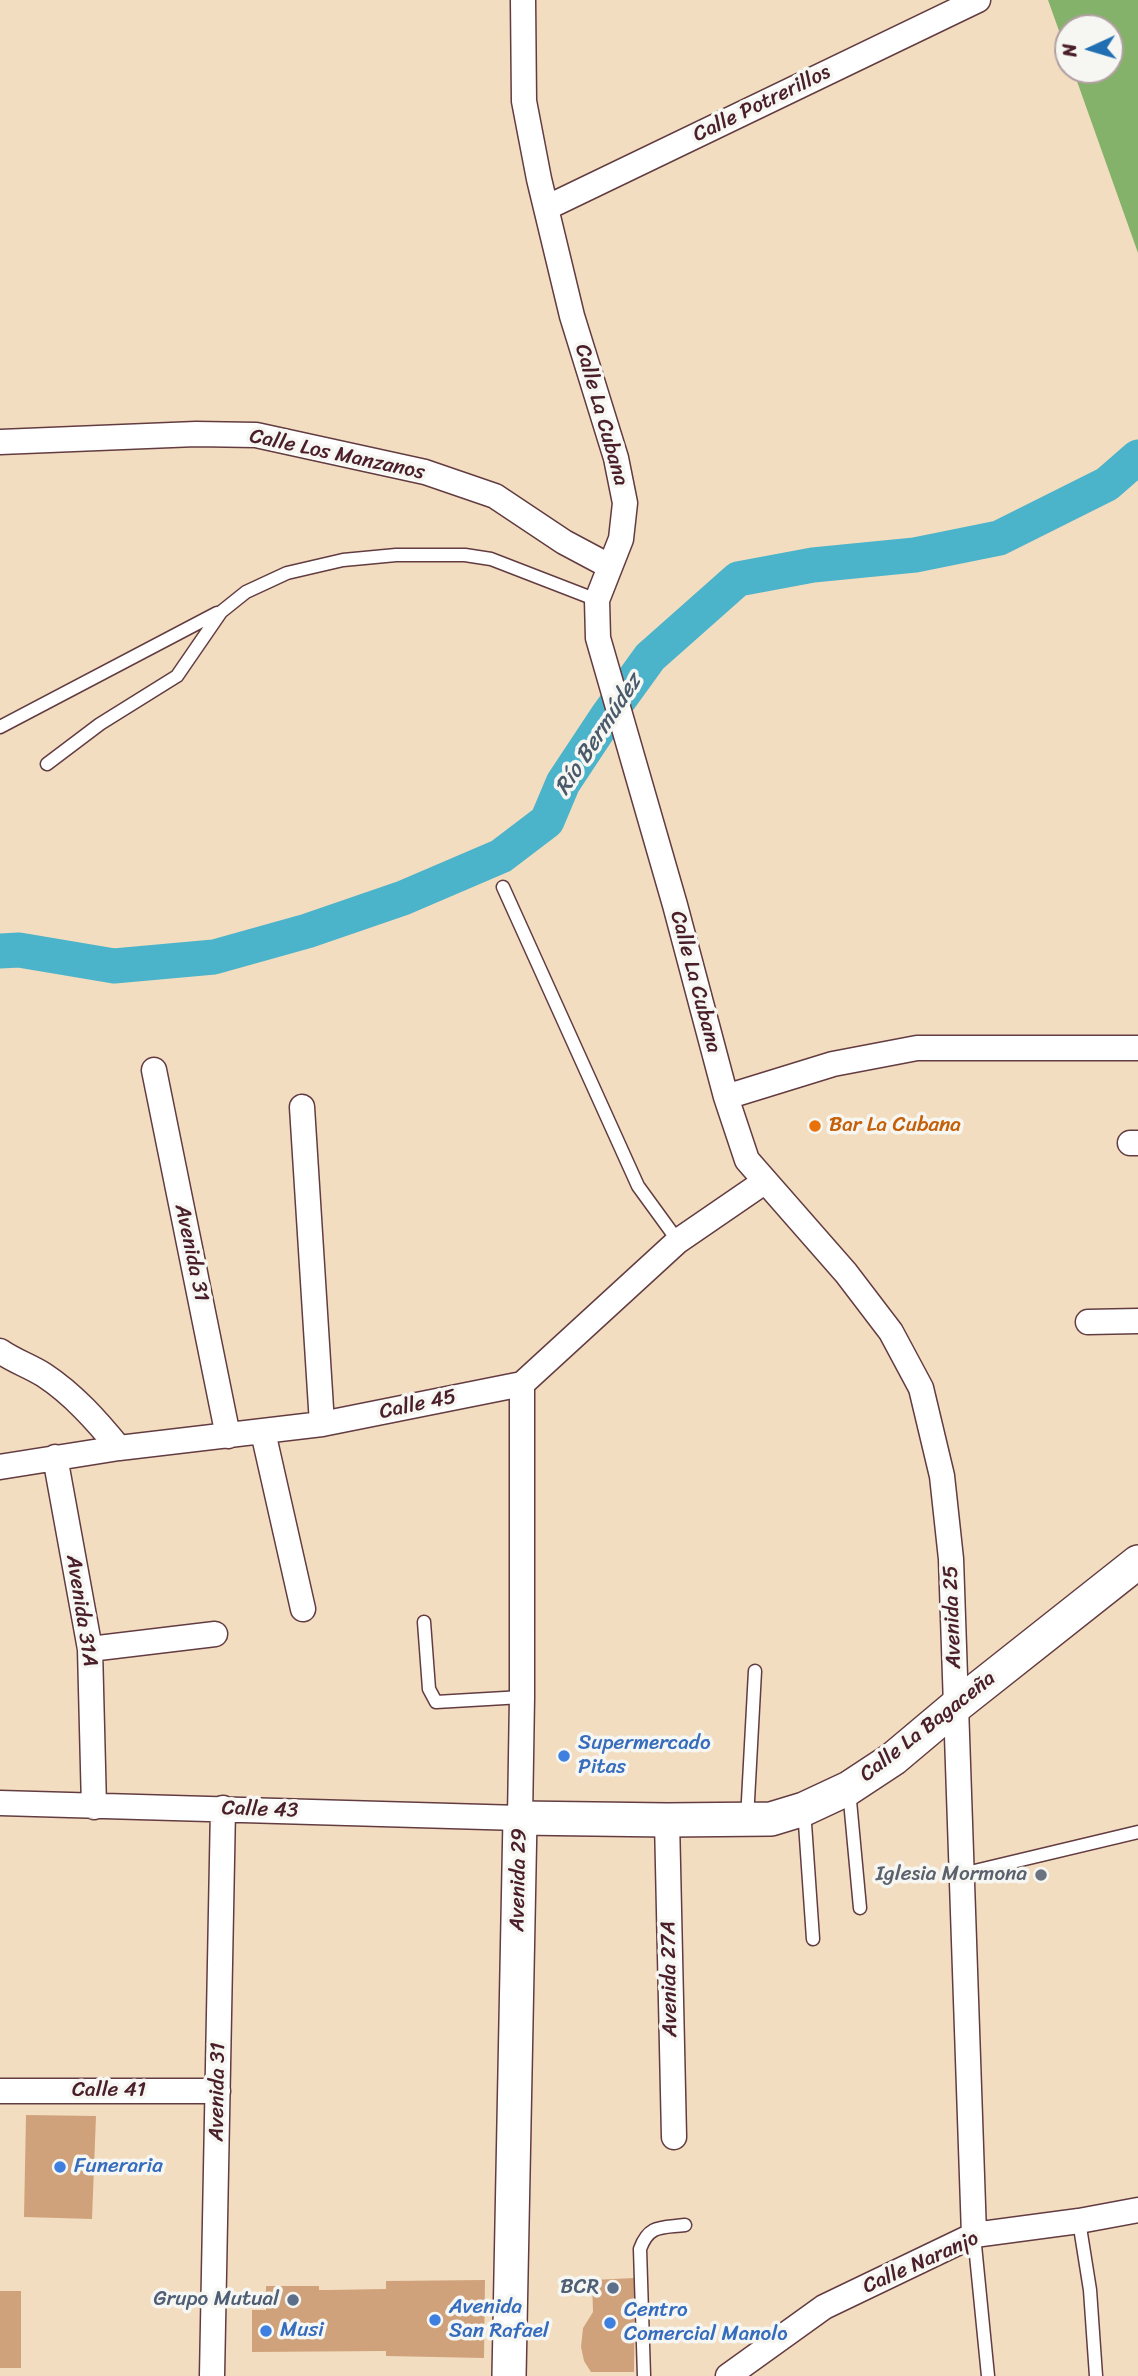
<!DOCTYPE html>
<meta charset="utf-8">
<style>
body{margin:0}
#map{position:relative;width:1138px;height:2376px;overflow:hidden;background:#f3ddc0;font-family:Sriracha,sans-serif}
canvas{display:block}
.north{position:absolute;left:1054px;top:14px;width:70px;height:70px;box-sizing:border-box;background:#f6f6f2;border:2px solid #b1a0a2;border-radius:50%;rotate:266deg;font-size:19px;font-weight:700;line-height:28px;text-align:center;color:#4a1f2b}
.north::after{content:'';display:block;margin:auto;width:24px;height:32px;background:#1f6fb2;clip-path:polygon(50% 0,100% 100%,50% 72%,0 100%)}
</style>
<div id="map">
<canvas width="1138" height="2376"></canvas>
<div class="north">N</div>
</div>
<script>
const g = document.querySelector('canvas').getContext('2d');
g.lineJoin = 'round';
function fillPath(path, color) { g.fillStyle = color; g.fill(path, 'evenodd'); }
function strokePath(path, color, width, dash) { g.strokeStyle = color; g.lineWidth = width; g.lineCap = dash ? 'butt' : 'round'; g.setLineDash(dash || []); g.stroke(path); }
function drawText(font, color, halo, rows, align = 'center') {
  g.font = font + ' Sriracha,sans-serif'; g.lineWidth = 7; g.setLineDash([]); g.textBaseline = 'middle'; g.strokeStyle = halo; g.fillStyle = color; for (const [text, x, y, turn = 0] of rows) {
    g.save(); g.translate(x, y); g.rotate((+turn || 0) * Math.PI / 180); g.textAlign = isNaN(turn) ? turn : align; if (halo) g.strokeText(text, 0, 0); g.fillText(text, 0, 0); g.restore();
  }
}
fillPath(new Path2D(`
 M1048,0H1138V253L1073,70H1110V28H1068V56Z`), '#85b26a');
strokePath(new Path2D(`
 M0,951L19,950L114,966L214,957L307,931L403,898L501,856L547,821L563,783L608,715L650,657L738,579L813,565L915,555L999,538L1107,484L1138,457`), '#4bb3ca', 35);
fillPath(new Path2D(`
 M26,2115L96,2116L92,2219L24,2217Z
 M635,2278L634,2372H591L584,2361L581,2347L583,2328L593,2312L592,2280Z
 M485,2280L484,2358L386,2356V2351L252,2352V2310H266V2286H319V2290H329L386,2289V2281Z
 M0,2291H21V2368H0Z`), '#d0a27c');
const lane = new Path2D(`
 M0,727L217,613
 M47,764L100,724L177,676L221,612L246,592L287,573L343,560L396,555H465L491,559L597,600
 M503,887L638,1186L678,1241
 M424,1622L429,1689L436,1702L522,1697
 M849,1790L860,1908
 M804,1809L813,1939
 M747,1819L755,1671
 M962,1874L1138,1832
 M1079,2221L1090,2290L1096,2376
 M974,2235L988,2376
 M644,2376L640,2249C649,2224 662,2228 685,2225`);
const street = new Path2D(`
 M523,0L524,101L539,179L572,316L616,458L625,503L621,539L597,600L598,638L675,905L726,1097L747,1160L846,1273L891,1332L921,1388L942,1476L951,1559L974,2235
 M546,208L978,0
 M0,442L196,434L256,435L425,472L495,496L564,542L609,566
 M154,1070L228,1436
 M726,1097L833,1064L917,1048H1138
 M302,1107L322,1424
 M1130,1143H1138
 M1088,1322L1138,1321
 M0,1351C14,1361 30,1366 44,1375C73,1394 97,1421 119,1448
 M263,1432L303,1609
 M55,1457L90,1649L94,1807
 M0,1467L119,1448L322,1424L522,1384L678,1241L764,1182
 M90,1649L215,1634
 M0,1803L520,1818L522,1697V1384
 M667,1820L674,2137
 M0,2091H218
 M212,2376L223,1808
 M728,2376L824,2307L974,2235L1079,2221L1138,2210`);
const secondary = new Path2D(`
 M509,2376L520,1818L667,1820L771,1819L804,1809L849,1788L893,1759L956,1706L1138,1562`);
strokePath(lane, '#633c41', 15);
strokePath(street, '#633c41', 27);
strokePath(secondary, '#633c41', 36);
strokePath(lane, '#fff', 12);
strokePath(street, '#fff', 24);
strokePath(secondary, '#fff', 33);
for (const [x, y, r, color] of [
 [815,1126,7,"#e8710a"],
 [564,1756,7,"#3f7fe0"],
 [1041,1875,7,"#6b7280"],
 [60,2167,7,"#3f7fe0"],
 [613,2288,7,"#5c6f8a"],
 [293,2300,7,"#5c6f8a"],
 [435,2320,7,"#3f7fe0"],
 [610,2323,7,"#3f7fe0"],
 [266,2331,7,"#3f7fe0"]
]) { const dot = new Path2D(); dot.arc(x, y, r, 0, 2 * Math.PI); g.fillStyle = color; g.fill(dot); strokePath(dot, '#f6f6f2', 2.5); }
drawText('21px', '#4a1f2b', '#f6f6f2', [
 ["Calle Potrerillos",762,104,-26],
 ["Calle La Cubana",601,415,74],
 ["Calle Los Manzanos",337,455,12],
 ["Calle La Cubana",695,982,75],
 ["Avenida 31",191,1253,78],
 ["Calle 45",418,1405,-12],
 ["Avenida 31A",81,1611,81],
 ["Avenida 25",953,1617,-92],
 ["Calle La Bagaceña",928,1727,-38],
 ["Calle 43",260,1810,2],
 ["Avenida 29",519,1880,-89],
 ["Avenida 27A",670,1979,-91],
 ["Calle 41",109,2091],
 ["Avenida 31",218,2092,-89],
 ["Calle Naranjo",921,2263,-24]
]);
drawText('21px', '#c56008', '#f6f6f2', [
 ["Bar La Cubana",829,1126]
], 'left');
drawText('21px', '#366cbe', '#f6f6f2', [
 ["Supermercado",578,1744],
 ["Pitas",578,1768],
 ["Funeraria",74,2167],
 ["Avenida",449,2308],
 ["San Rafael",449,2332],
 ["Centro",624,2311],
 ["Comercial Manolo",624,2335],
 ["Musi",280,2331]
], 'left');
drawText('21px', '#5b616d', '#f6f6f2', [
 ["Iglesia Mormona",1027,1875]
], 'right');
drawText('21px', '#4e5e75', '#f6f6f2', [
 ["BCR",599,2288],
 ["Grupo Mutual",279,2300]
], 'right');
drawText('italic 23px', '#4a5a6b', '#f6f6f2', [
 ["Río Bermúdez",599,735,-57]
]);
</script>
